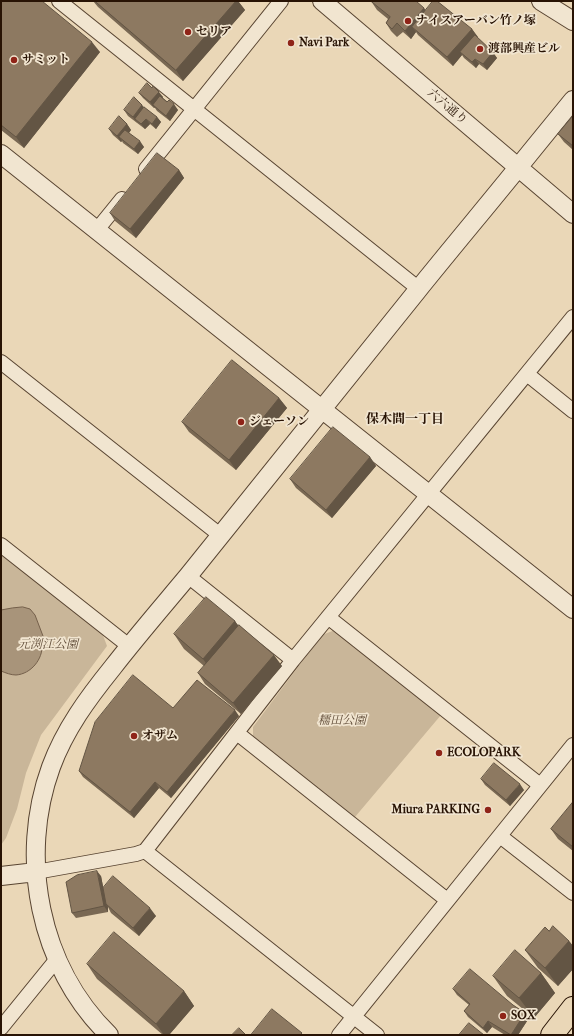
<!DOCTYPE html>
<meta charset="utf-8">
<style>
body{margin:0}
#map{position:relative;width:574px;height:1036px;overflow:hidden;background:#ead7b7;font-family:"IM FELL French Canon",serif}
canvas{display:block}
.frame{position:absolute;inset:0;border:2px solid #281304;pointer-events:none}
</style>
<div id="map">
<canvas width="574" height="1036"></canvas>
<div class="frame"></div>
</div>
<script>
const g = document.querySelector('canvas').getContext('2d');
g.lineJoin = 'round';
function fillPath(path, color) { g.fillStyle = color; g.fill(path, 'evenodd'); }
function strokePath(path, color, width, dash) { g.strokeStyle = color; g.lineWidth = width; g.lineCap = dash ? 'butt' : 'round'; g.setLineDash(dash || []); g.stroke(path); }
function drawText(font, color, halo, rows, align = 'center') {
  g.font = font + ' "IM FELL French Canon","Noto Serif JP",serif'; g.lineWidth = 3.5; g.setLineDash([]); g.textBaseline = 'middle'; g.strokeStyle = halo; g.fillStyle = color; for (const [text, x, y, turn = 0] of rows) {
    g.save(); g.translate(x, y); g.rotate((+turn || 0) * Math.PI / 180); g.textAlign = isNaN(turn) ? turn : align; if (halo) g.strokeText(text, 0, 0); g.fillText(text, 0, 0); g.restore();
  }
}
fillPath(new Path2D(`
 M1,549L98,622L107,646L41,735L26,773L17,809L6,838L1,845Z
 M335,630L441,715L355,817L253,736V727L322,635Z`), '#c9b699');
const water = new Path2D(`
 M23,607L30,609L35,615L46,644L42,645C43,659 31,674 16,675C11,675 6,673 1,671V610L12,608Z`);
fillPath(water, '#a8947a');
strokePath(water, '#75604b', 1);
const minor = new Path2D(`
 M59,1L419,289
 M146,169L281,1
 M96,231L122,199
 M1,362L220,535
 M527,374L573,411
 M1,545L129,646
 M188,576L293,660
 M328,617L540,785
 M237,733L447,900
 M500,836L573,893
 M145,851L377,1035
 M36,872L136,854L145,851L293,660L573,317
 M1,1028L57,959
 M339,1035L573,745`);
const tertiary = new Path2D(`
 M322,1L573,214
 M541,1L573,21
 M1,154C191,307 383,456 573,609
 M1,876L36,872
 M109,1035C39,967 18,857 51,767C65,729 88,698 113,667C137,636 163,606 188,576C265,481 341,386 417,291C454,245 492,200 529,154L573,100`);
const trunk = new Path2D(`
 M552,1035L573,1008`);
strokePath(minor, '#584431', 16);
strokePath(tertiary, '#584431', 20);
strokePath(trunk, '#281304', 24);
strokePath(minor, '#f1e5d0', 14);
strokePath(tertiary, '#f1e5d0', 18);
strokePath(trunk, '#ead7b7', 22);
fillPath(new Path2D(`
 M1,1L100,52L24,148L1,130Z
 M93,1H238L245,10L183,81L98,7Z
 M371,1L424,8L425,10L472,29L478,38L497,58L487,70L479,64L476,68L464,58L462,55L453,66L418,35L416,32L411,39L403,32L397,37L391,31L386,23L388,19L377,10Z
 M152,88L163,97V98L178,110L170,121L157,111L155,108H154L143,98L139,93Z
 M142,105L143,107L157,117L161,122L156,129L150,124L145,129L128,116L124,110Z
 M573,116V150L564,142L558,134Z
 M127,124L131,130L129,133L144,147L138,154L123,143L122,141L121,142L113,135L109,129Z
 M179,170L184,178L136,238L115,221L110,213Z
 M279,398L287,408L236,470L189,432L182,422Z
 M370,457L376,466L332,518L296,488L290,479Z
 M235,621L238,626L282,666L241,714L205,684L198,673L204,666L184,649L174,634Z
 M173,708L239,716L171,798L159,788L134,818L83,777L79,771Z
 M481,779L524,790L510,806L485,785Z
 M573,802V851L558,839L551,829Z
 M101,876L103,887L156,916L139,936L111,913L108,907V912L76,918L72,913Z
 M549,931L569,941L573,946V969L558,986L538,968L525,950Z
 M87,964L184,991L194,1006L169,1035H163L97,979Z
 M541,973L555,993L534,1018L507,996L493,976Z
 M453,989L513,1005L525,1013L529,1018L518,1035H505L492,1027L487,1033L468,1017L464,1011L469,1005L457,995Z`), '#796853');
fillPath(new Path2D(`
 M236,1H238L245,10L183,81L176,70Z
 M424,8L429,16L412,27L416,32L411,39L405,31Z
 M472,29L478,37L463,54L460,52L462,55L453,66L447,57Z
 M92,42L100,52L24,148L16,137Z
 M493,52L497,58L487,70L483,64Z
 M475,59L479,64L476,68L472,62Z
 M159,92L163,97L155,107L153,105L154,108L150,102Z
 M174,104L178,110L170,121L166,116Z
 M142,105L146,111L135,119L137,123L133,117Z
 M157,117L161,122L156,129L152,124Z
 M146,119L150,124L145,129L141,124Z
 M127,124L131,130L123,140L119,137L122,141L121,142L117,136Z
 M140,141L144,147L138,154L134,149Z
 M179,170L184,178L136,238L130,229Z
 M279,398L287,408L236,470L229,460Z
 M370,457L376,466L332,518L326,510Z
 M235,621L245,636L213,673L203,659Z
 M274,655L282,666L241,714L233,703Z
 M235,710L239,716L171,798L167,792Z
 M155,782L159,788L134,818L130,812Z
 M520,784L524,790L510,806L506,800Z
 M97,871L101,876L107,906L106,904L108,907V912L104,906Z
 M150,908L156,916L139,936L133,928Z
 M569,941L573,946V969L558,986L545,968Z
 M541,973L555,993L534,1018L519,998Z
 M184,991L194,1006L169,1035H164L156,1024Z
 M525,1013L529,1018L518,1035H511Z
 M488,1021L492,1027L487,1033L483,1028Z`), '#635544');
const building = new Path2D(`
 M1,1H42L92,42L16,137L1,125Z
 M95,1H236L176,70Z
 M371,1H416L424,8L405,31L397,23L392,29L386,23L390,17Z
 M433,1H437L472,29L447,57L412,27Z
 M475,35L493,52L483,64L475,59L472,62L460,52Z
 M147,83L152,88L153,86L159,92L150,102L139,93Z
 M160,96L167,102L169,100L174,104L166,116L153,105Z
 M134,97L142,105L133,117L124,110Z
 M144,107L157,117L152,124L146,119L141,124L135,119Z
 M119,116L127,124L117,136L109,129Z
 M573,116V146L558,134Z
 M125,130L140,141L134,149L119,137Z
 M157,153L179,170L130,229L110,213Z
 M232,360L279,398L229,460L182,422Z
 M333,427L370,457L326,510L290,479Z
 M206,597L235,621L203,659L174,634Z
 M239,625L274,655L233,703L198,673Z
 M133,675L173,708L197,680L235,710L167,792L155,782L130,812L79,771L95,722Z
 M494,763L520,784L506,800L481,779Z
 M573,802V847L551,829Z
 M97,871L104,906L72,913L66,882L77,875Z
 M113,876L150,908L133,928L106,904L103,888Z
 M553,926L569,941L545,968L525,950L545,927L549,931Z
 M114,932L184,991L156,1024L87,964Z
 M515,950L541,973L519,998L493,976Z
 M470,969L513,1005L525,1013L511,1035L488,1021L483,1028L464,1011L470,1004L453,989Z
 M272,1009L302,1033L300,1035H251Z
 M469,1023L484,1035H459Z
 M239,1028L246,1035H232Z`);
fillPath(building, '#8d7961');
strokePath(building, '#635544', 1);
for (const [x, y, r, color] of [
 [408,21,4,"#8f2418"],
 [188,32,4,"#8f2418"],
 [291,43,4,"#8f2418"],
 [480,49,4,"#8f2418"],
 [14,60,4,"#8f2418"],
 [241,422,4,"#8f2418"],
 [134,736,4,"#8f2418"],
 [439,753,4,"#8f2418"],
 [488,810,4,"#8f2418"],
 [503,1016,4,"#8f2418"]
]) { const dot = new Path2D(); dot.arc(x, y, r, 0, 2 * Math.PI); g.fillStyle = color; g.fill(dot); strokePath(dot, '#f1e5d0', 1.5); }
drawText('bold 12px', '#281304', '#f1e5d0', [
 ["ナイスアーバン竹ノ塚",416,21],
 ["セリア",196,32],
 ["Navi Park",299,43],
 ["渡部興産ビル",488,49],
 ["サミット",22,60],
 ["ジェーソン",249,422],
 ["オザム",142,736],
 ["ECOLOPARK",447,753],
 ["Miura PARKING",480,810,"right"],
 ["SOX",511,1016]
], 'left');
drawText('12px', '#281304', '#f1e5d0', [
 ["六六通り",447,107,40]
]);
drawText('italic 12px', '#604c38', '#f1e5d0', [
 ["元渕江公園",48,645],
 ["糯田公園",342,721]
]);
drawText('bold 13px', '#281304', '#f1e5d0', [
 ["保木間一丁目",405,420]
]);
</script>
